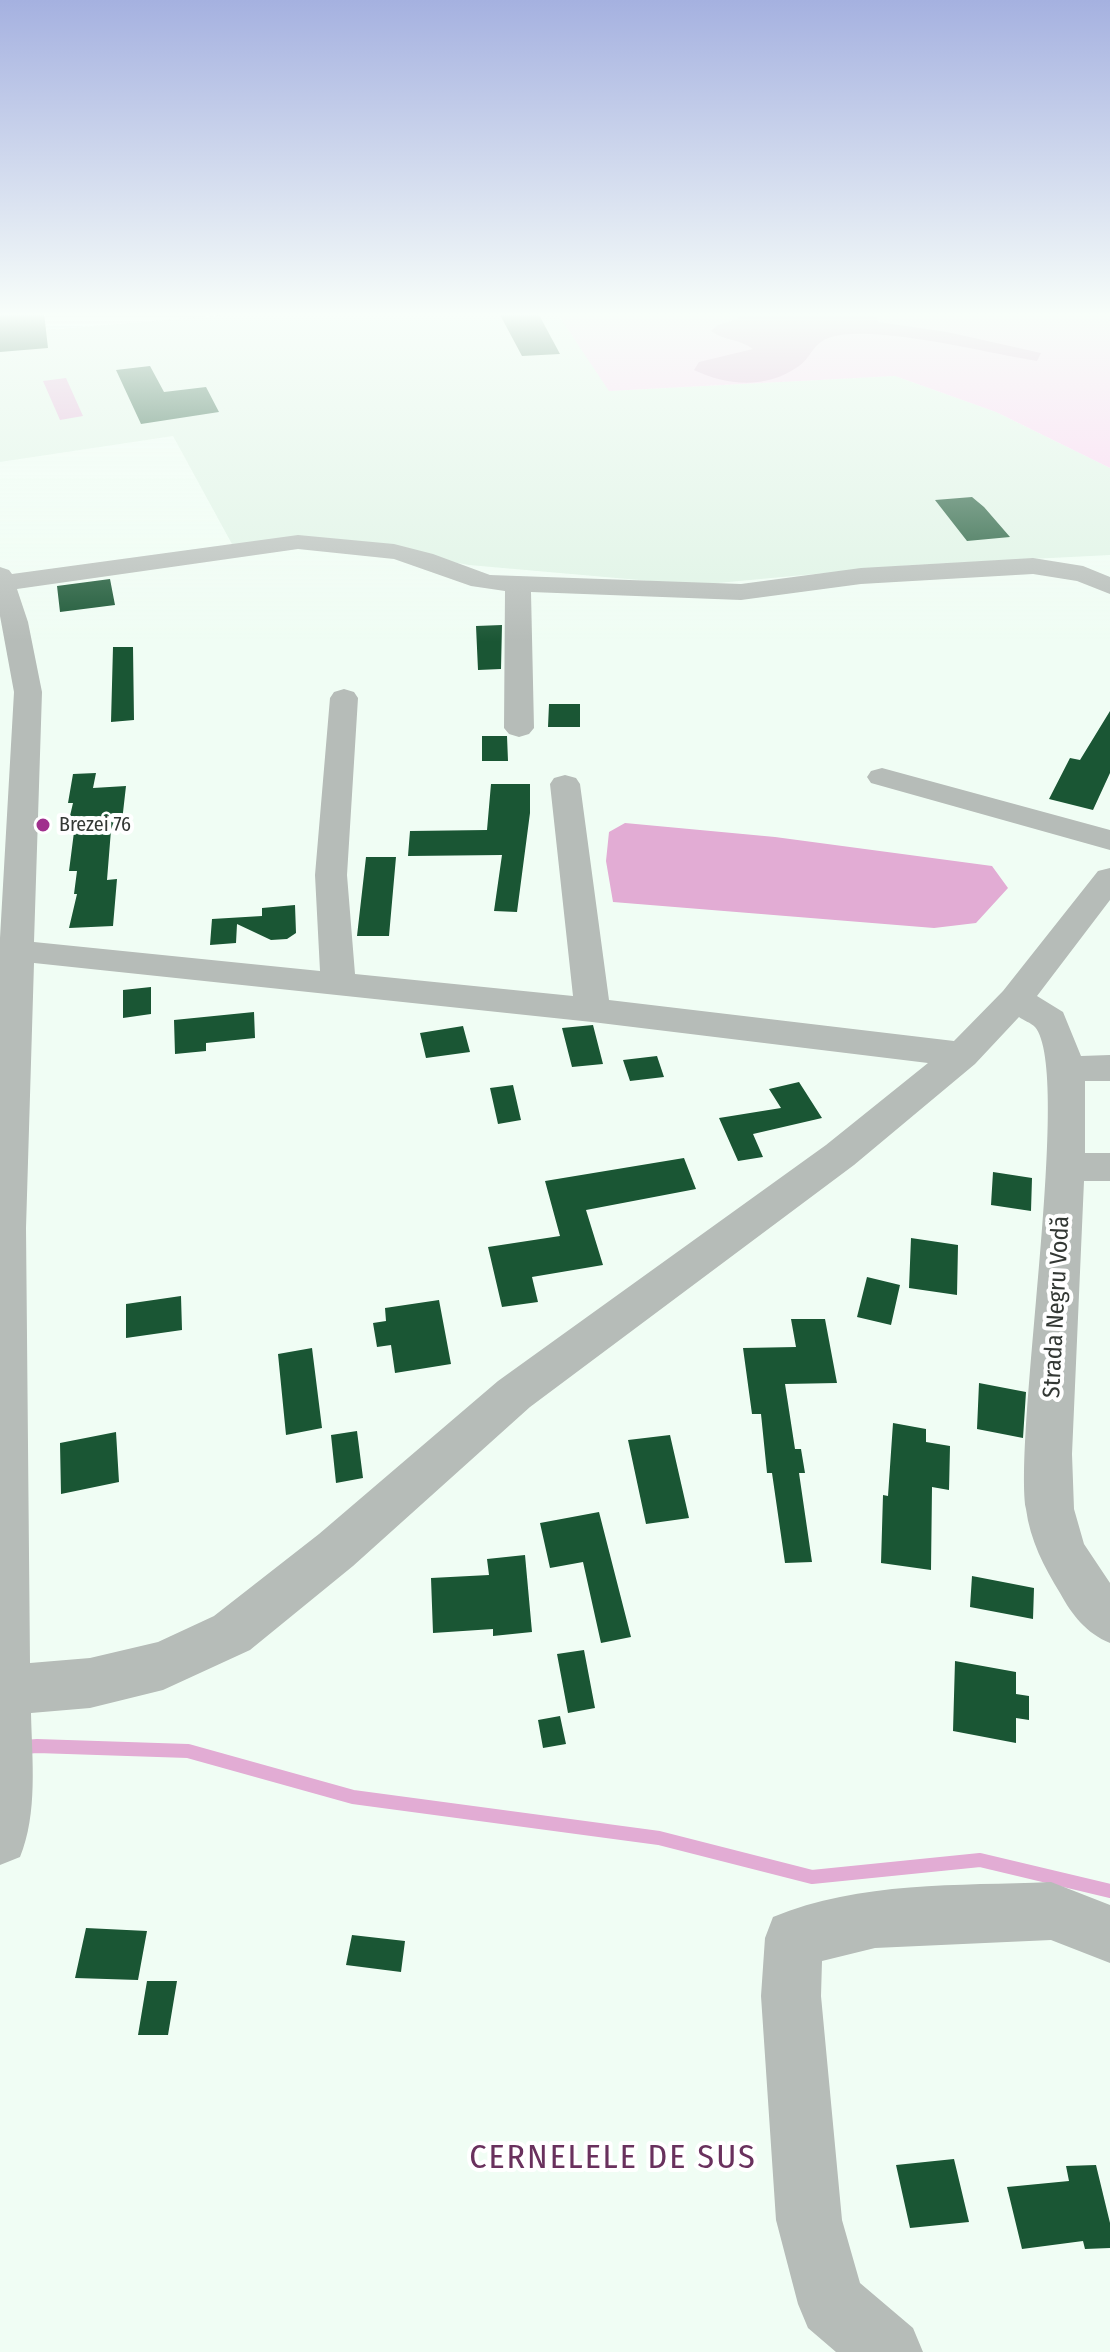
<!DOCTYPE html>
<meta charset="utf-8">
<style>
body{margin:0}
canvas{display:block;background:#f0fdf4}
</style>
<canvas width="1110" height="2352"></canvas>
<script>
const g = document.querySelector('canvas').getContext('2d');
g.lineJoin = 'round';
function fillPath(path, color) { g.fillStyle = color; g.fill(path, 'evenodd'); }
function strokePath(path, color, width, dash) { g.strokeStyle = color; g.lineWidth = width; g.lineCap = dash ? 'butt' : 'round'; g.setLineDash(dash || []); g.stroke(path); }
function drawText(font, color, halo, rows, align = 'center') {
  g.font = font + ' "Fira Sans Condensed",sans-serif'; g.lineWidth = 8; g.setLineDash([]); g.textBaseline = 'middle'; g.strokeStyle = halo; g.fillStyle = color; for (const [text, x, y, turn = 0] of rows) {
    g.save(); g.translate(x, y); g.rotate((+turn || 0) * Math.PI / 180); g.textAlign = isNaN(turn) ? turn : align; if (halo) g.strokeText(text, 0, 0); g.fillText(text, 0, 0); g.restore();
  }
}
fillPath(new Path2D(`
 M248,313H557L610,391L895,376L996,412L1110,468V555L912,565L696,585L469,565L362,546L232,544L173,436L0,462V334Z`), '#dff3e5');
fillPath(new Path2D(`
 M557,313H1110V468L996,412L895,376L609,391Z`), '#fdd0f1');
fillPath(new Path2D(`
 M737,313H875L878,322L947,332L1041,353L1037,361C986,353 882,326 835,336C811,342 814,355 799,366C767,389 727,386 694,370L699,362L753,349C740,339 725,341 711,331L718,325L738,319Z
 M66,378L83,416L60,420L43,381Z
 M625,823L775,837L992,866L1008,888L976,923L934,928L613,902L606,861L609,832Z`), '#e2acd4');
strokePath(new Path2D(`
 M0,1749L37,1746L188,1751L353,1797L659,1838L812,1877L980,1860L1110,1891`), '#e2acd4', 14);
fillPath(new Path2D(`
 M0,313H44L48,348L0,352Z
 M499,313H538L560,354L522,356Z
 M150,366L164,392L206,387L219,412L141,424L116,370Z
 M972,497L984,507L1010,537L967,541L935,500Z
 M110,579L115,605L60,612L57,586Z
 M502,625L501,669L478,670L476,626Z
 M113,647H133L134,720L111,722Z
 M549,704H580V727H548Z
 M1110,711V773L1093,810L1049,799L1070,758L1080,760Z
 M482,736H507L508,761H482Z
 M96,773L93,788L126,786L121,830H111L107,880L117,879L113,926L69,928L77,894H74L77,871H69L74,832L66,833L73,803H68L73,774Z
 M491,784H530V813L517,912L494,911L502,855L408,856L410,831L487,830Z
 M366,857H396L389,936H357Z
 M295,905L296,933L287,939L271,940L237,924L236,943L210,945L212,919L262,916V908Z
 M151,987V1014L123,1018V990Z
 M254,1012L255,1038L206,1043V1051L175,1054L174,1020Z
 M593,1025L603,1064L572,1067L562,1028Z
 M463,1026L470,1052L426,1058L420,1033Z
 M657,1056L664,1077L630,1081L623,1060Z
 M799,1082L822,1118L753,1134L763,1157L738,1161L719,1118L781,1108L769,1089Z
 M513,1085L521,1120L498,1124L490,1088Z
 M684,1158L696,1189L586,1210L603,1265L532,1277L538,1302L502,1307L488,1247L560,1236L545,1181Z
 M993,1172L1032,1178L1031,1211L991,1205Z
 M911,1238L958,1245L957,1295L909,1288Z
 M867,1277L900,1285L891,1325L857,1317Z
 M181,1296L182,1330L126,1338V1304Z
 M439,1300L451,1364L395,1373L391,1345L377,1347L373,1323L386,1321L385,1308Z
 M791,1319H825L837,1383L785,1384L795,1449H801L805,1473H799L812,1562L785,1563L772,1473H767L761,1414H752L743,1348L796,1347Z
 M312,1348L322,1428L286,1435L278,1354Z
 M979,1383L1026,1392L1023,1438L977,1429Z
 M893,1423L926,1429V1442L950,1446L949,1490L932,1487L931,1570L881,1563L883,1495L888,1496Z
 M357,1431L363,1478L336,1483L331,1435Z
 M116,1432L119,1482L61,1494L60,1443Z
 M670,1435L689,1518L646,1524L628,1440Z
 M599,1512L631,1637L601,1643L583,1562L550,1568L540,1523Z
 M525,1555L532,1632L493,1636V1629L433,1633L431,1578L489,1575L487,1559Z
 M972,1576L1034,1588L1033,1619L970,1607Z
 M584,1650L595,1708L568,1713L557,1654Z
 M955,1661L1016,1672V1694L1029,1696V1720L1016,1718V1743L953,1731Z
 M560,1716L566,1744L543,1748L538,1720Z
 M86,1928L147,1931L138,1980L75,1978Z
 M352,1935L405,1941L401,1972L346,1965Z
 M147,1981H177L168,2035H138Z
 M954,2159L969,2222L910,2228L896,2165Z
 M1096,2165L1110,2223V2248L1085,2249L1083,2241L1022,2249L1007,2187L1069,2181L1066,2166Z`), '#1a5634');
fillPath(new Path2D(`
 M298,535L394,544L433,554L490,575L741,584L861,568L1033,558L1083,566L1110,577V594L1077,581L1033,574L861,584L741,600L531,592L534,728L529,734L519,737L509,734L504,728L505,591L471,586L394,559L298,549L17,589L28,622L42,692L34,942L320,971L315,875L330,698L334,692L344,689L354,692L358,698L347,875L355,974L573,996L550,784L554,778L565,775L576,778L580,784L609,1000L954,1041L1003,991L1098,871L1110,868V900L1037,996L1063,1012L1081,1056L1110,1055V1081H1085V1153H1110V1181H1084L1072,1454L1074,1509L1084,1544L1110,1583V1643C1086,1633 1072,1615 1060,1593C1044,1567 1030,1540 1026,1509C1014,1425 1073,1072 1035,1027C1031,1023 1023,1020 1019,1017L975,1064L854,1165L530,1407L353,1566L250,1650L163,1690L90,1708L31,1713C32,1760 38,1813 20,1857L0,1865V938L14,692L0,616V567L9,570L12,574ZM34,963L592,1022L928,1063L826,1145L498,1381L319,1534L214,1616L158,1642L90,1658L30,1663L26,1228Z
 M882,768L1110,830V850L871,783L867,777L871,771Z
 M1051,1882L1110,1905V1963L1051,1940L875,1948L822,1961L821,1996L842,2220L860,2283L913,2328L923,2352H836L808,2328L798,2304L776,2220L761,1996L765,1938L773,1917C860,1881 958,1886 1051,1882Z`), '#b6bcb8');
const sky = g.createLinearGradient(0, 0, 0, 642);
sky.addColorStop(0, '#a5b1e0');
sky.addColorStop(0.49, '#f8fefa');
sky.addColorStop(1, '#f8fefa00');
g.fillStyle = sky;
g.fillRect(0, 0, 1110, 642);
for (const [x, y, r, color] of [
 [43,825,8,"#a0308d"]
]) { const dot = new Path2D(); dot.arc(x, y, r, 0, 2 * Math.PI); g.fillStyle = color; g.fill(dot); strokePath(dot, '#fff', 3); }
drawText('20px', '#333834', '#fff', [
 ["Brezei 76",59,825]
], 'left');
drawText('24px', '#333834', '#fff', [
 ["Strada Negru Vodă",1057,1307,-87]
]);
g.letterSpacing = '2px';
drawText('34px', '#69315d', '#fff', [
 ["CERNELELE DE SUS",613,2159]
]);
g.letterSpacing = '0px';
</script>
